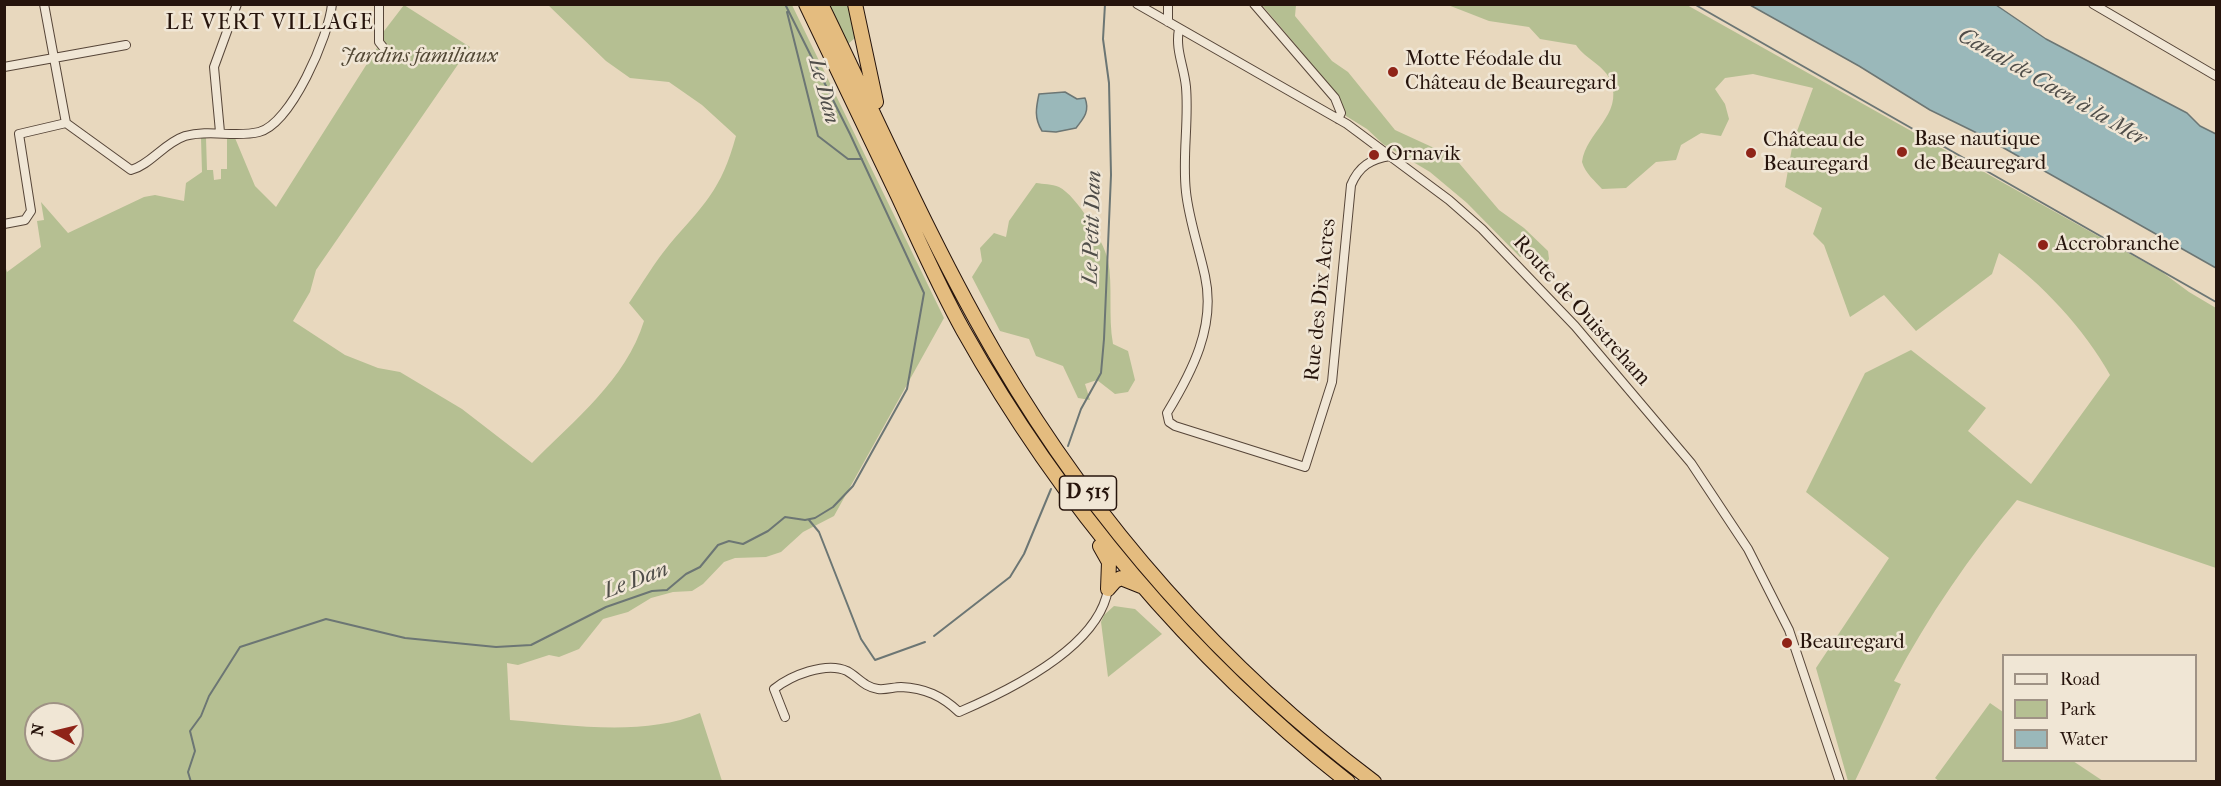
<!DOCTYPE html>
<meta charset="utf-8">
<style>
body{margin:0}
#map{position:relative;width:2221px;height:786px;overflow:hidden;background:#e8d8be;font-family:"IM FELL French Canon",serif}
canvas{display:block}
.frame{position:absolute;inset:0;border:6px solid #26140c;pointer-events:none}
.legend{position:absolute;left:2002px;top:654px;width:195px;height:108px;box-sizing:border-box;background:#f0e6d5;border:2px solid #9f9285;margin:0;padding:8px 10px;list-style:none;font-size:18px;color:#26140c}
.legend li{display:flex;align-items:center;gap:12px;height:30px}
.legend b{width:30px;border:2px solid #9f9285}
.north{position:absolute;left:24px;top:702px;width:60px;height:60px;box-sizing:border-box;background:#f0e6d5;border:2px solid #9f9285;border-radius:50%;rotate:278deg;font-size:16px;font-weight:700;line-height:24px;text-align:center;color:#26140c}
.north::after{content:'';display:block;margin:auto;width:21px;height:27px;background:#8f2418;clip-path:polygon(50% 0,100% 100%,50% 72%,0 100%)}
</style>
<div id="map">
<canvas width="2221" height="786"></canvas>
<div class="frame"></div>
<ul class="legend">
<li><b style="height:8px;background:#f0e6d5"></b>Road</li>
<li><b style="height:16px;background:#b5bf92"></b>Park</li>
<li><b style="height:16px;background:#9ab8ba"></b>Water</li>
</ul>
<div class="north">N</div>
</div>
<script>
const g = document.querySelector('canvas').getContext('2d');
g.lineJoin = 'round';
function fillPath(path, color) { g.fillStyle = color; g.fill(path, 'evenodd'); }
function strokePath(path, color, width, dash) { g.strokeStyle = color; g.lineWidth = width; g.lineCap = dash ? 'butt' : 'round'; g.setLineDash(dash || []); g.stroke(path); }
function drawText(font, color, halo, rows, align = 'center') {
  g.font = font + ' "IM FELL French Canon",serif'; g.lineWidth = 5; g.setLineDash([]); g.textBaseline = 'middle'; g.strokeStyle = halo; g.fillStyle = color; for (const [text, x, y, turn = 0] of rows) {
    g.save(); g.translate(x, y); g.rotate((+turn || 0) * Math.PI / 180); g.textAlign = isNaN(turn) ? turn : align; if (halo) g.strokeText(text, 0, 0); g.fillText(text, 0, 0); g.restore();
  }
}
fillPath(new Path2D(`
 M404,5L470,47L316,270L310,292L293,321L345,355L378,368L400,372L462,409L532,463C574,420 626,380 644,321L629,303C642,284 654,263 669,245C704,204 721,191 736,136L702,105L669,82L630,78L606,61L548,5H792L944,318L834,516L803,532L781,552L766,557L735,558L724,562L703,584L692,591L673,592L651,598L628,612L603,619L579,649L559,657L549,655L518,665L507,663L510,720C568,725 645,737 700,713L722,781H5L4,262L7,272L41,247L37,221L44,220L41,202L68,233L144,197L155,195L184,201L186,183L202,172L201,138H206L207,170H213L214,180L221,179V169H227V138H235L255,186L276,207L377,48L381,52L386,44L381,35ZM36,714H72V750H36Z
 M829,5H849L855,38L848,44Z
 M1262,5H1296L1295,16L1332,61L1348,72L1395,130L1445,153L1459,163L1499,210L1524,228L1548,251L1549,259L1546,264L1534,248L1520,257L1467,203L1430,172L1383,144L1367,129L1346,116L1338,95Z
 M1448,5H1687L2162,272L2189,292L2216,308V568L2017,500C1970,555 1928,617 1894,681L1901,684L1855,781H1848L1816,668L1889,558L1806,492L1865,373L1911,350L1986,408L1968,431L2031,484L2110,375C2085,330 2041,282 1999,253L1992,274L1916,331L1884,295L1850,317L1824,245L1813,234L1822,208L1785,187L1793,142L1813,88L1753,74L1725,78L1715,89L1725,104L1729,119L1721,136L1701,133L1681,145L1676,160L1656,162L1626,188L1602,189C1595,181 1585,173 1582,162C1586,132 1623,115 1611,82C1605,65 1586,60 1576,45L1540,39L1529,27L1489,21Z
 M1036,183C1043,184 1052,184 1059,187C1077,196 1103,240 1108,260C1113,286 1108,316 1113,344L1128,351L1135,380L1128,392L1115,394L1097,380L1085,384L1090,400L1078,398L1063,366L1036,356L1029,339L1000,331L972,277L982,261L980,248L994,233L1006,237L1009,221Z
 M1114,606L1135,609L1162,634L1108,677L1101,622L1104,615Z
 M1990,703L2003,712L2004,760L2073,761L2103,781L1940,782L1935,778Z`), '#b5bf92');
const water = new Path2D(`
 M1750,5H1996L2046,39L2187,113L2200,126L2216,134V268L1979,134L1930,110L1859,66Z
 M1065,92L1077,99L1085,98C1090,111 1084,118 1076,128L1056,132L1042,131C1034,118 1036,108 1039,94Z`);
fillPath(water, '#9ab8ba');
strokePath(water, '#6c7674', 1.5);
strokePath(new Path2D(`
 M1694,4L2216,302
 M787,12L818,136L848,159H862
 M1068,446L1081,409L1101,373L1104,339L1111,175L1109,83L1103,39L1105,4
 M809,520L819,532L861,639L875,660L925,642
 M934,636L1010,577L1024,554L1051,489
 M191,782L188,772L195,751L190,731L201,716L209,696L240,647L326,619L405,638L496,647L531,645L606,607L652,591L667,590L686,574L700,567L718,545L729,541L743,544L768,531L785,517L805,520L815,518L833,507L853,486L907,389L924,293L850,134L785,4`), '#6c7674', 2);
const street = new Path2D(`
 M44,4L66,123L131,170C150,165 164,143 185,136C210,129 235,138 259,132C291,124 329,36 332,4
 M379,4V42L383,47
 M1137,4L1347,124L1449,200L1482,229L1575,326L1691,463L1748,549L1789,630L1840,782
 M1168,4V22
 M1254,4L1335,98L1341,113L1338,119
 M2093,4L2216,76
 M1179,29C1175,50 1184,66 1186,87C1189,122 1182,157 1186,192C1189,220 1199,248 1205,276C1216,326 1192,372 1167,413L1169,422L1175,426L1305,467L1332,382L1351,185C1359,166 1371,159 1390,156
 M4,67L126,45
 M220,132L214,67L237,4
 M4,224L25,220L31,211L19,134L66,123
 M785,717L774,689C790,676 826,661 847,671C858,677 864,687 878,689C886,690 894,687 901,687C925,688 942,696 959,712C1008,691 1099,647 1108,589`);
const highway = new Path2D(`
 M806,4C837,68 868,132 898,196C919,241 939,287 963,330C1060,503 1191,659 1348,782
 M821,4C879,123 932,246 999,360C1094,522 1223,669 1374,782
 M855,4L876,102
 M1100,546L1109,562L1108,589
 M1108,589L1115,581L1121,578L1141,586`);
strokePath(street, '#564538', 10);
strokePath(highway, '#26140c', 16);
strokePath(street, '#f0e6d5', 8);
strokePath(highway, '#e4bc7f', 14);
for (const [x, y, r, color] of [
 [1393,72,6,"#8f2418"],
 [1902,152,6,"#8f2418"],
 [1751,153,6,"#8f2418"],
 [1374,155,6,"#8f2418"],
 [2043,245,6,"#8f2418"],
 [1787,643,6,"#8f2418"]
]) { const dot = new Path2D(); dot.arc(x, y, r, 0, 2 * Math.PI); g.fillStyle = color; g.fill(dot); strokePath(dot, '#f0e6d5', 2); }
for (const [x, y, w] of [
 [1088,493,57]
]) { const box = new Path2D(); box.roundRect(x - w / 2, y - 17, w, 34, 4.5); g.fillStyle = '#f0e6d5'; g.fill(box); strokePath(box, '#26140c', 1.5); }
drawText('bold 20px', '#26140c', null, [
 ["D 515",1088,493]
]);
drawText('italic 21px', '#514734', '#f0e6d5', [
 ["Jardins familiaux",419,57]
]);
drawText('21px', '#26140c', '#f0e6d5', [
 ["Motte Féodale du",1405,60],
 ["Château de Beauregard",1405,84],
 ["Base nautique",1914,140],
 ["de Beauregard",1914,164],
 ["Château de",1763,141],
 ["Beauregard",1763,165],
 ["Ornavik",1386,155],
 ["Accrobranche",2055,245],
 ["Beauregard",1799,643]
], 'left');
drawText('21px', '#26140c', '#f0e6d5', [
 ["Rue des Dix Acres",1321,300,-84],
 ["Route de Ouistreham",1581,311,48]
]);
g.letterSpacing = '1.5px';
drawText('22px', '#26140c', '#f0e6d5', [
 ["LE VERT VILLAGE",270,24]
]);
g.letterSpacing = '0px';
drawText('italic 22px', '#4f4d49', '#f0e6d5', [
 ["Canal de Caen à la Mer",2052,88,30],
 ["Le Dan",823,91,75],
 ["Le Petit Dan",1093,228,-88],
 ["Le Dan",636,581,-21]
]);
</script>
